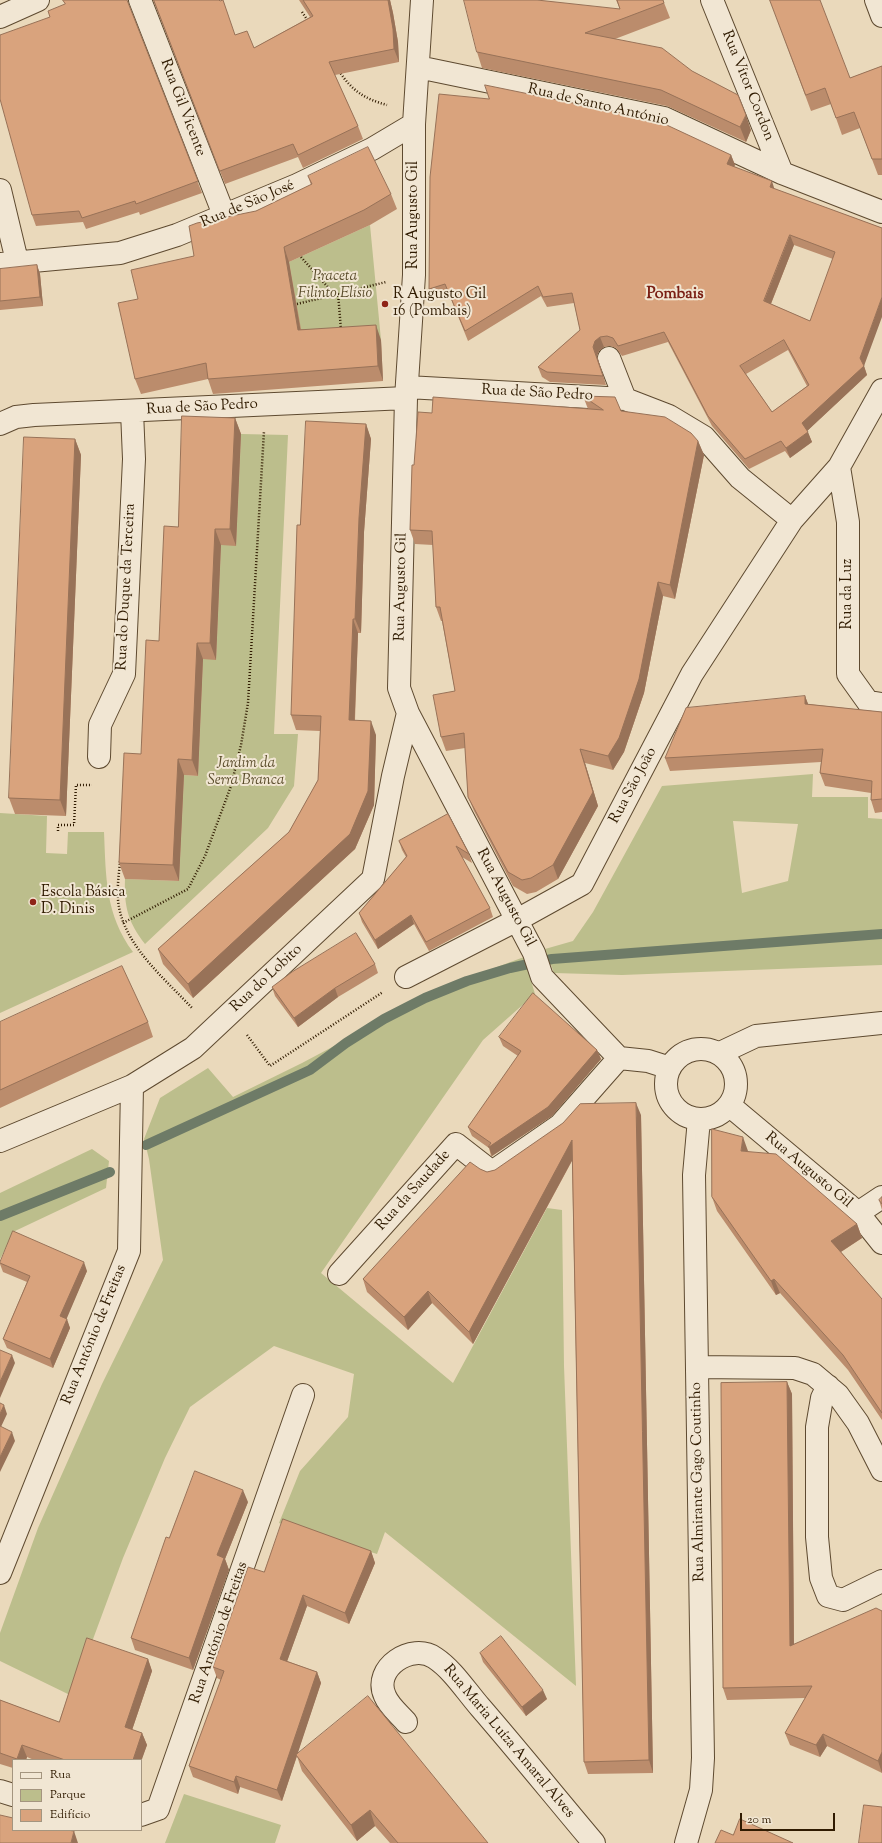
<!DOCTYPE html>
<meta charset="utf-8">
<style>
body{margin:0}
#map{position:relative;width:882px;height:1843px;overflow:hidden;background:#ead9bb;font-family:"Sorts Mill Goudy",serif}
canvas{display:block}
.legend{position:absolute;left:12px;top:1759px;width:130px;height:72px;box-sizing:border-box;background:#f1e6d3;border:1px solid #a4957f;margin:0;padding:5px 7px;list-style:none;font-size:12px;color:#301b01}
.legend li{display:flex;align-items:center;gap:8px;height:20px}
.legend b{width:20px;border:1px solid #a4957f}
.scale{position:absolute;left:740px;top:1813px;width:95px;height:18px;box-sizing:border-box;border:2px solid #301b01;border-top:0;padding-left:5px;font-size:12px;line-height:14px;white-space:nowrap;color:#301b01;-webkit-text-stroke:3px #f1e6d3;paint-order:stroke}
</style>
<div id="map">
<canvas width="882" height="1843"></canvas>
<ul class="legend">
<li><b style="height:5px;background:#f1e6d3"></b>Rua</li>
<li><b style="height:11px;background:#bcbe8c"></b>Parque</li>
<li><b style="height:11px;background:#d9a37d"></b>Edifício</li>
</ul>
<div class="scale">20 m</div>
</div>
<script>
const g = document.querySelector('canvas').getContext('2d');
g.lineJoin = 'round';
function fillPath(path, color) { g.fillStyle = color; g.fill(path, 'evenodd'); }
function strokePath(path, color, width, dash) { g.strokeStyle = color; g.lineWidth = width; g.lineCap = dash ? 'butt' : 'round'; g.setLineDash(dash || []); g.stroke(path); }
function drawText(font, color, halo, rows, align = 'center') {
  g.font = font + ' "Sorts Mill Goudy",serif'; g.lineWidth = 4; g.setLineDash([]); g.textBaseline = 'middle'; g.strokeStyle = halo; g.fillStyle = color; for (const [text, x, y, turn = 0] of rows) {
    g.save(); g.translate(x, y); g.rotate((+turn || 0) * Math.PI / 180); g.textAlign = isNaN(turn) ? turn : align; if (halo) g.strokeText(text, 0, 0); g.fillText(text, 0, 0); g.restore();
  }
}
fillPath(new Path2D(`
 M370,225L381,340L303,345L289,262Z
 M241,434L288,435L274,734H298L294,786L268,828L145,944C128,922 124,907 125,879L179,881L184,775L198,776L203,659H216L221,545H236Z
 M813,774L812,797H868V818L882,819V965L622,975L554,973L545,949L573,941L593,912L662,786ZM733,821L798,824L788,881L742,893Z
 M0,813L47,816L46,853L67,854L68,832H104C106,877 105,914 133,952L0,1013Z
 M524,957L535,994L483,1040L321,1273L453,1383L547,1208L562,1210L564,1366L576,1686L385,1532L377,1554L279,1523L300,1471L348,1417L354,1374L274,1346L190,1407L165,1458L123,1558L72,1696L0,1661V1633L38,1528L102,1384L163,1260L149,1159L144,1139L160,1098L208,1068L233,1097L302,1063L451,984Z
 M92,1149L109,1161L106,1188L15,1231L0,1259V1193Z
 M184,1794L281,1825L275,1843H165Z`), '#bcbe8c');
strokePath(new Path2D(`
 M146,1145L310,1070L346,1043L384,1019L425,998L467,981L510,968L552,959L882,934
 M0,1216L110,1172`), '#6e7b67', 10);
const minor = new Path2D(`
 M140,0L224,215
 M422,0L414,124V275L406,398L399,688L408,713L534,953L542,977L619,1058L648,1061L670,1068
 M712,0L782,173
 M876,0L882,16
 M0,17L38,0
 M418,67L664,118L782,173L882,212
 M0,190L17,261
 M0,264L120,253L177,235L297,185L372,149L414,124
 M609,358L625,399
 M407,387L625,399L669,416L704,437L740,478L792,520
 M0,424L16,417L34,415L406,398
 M839,467L848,522V674L868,702L882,704
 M99,757L100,725L124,674L134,459L132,411
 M406,977L517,920L582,884L692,674L792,520L839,467L882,390
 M666 1084a35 35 0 1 1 70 0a35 35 0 1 1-70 0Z
 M720,1053L756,1036L882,1023
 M729,1105L858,1213L882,1243
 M0,1141L132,1086L193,1048L373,879L393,776L408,713
 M858,1213L882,1197
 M339,1274L456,1144L492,1172L560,1125L619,1058
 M697,1367L795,1368L813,1374L838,1395L858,1423L882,1470
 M828,1386L822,1398L817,1427V1537L821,1578L828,1596L843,1600L882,1581
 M0,1573L129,1251L132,1086
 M406,1722C399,1714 389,1706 385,1696C372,1668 412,1642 435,1658C453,1670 466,1691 480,1707C519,1752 556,1798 594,1843
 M0,1791L13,1795
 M141,1815L158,1809L303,1395
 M686,1843L701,1790L703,1758L694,1175L699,1119`);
strokePath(minor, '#5e4a30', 24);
strokePath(new Path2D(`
 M302,12L308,21
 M339,71C352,91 365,99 387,105
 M301,257L334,294
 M338,293L341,330
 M297,304L386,282
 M58,831V825H74L76,785H92
 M120,861C119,875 116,892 119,907C126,947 166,980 193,1009
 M123,923L188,889L205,856L231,786L241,745L248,703L264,431
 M247,1035L270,1066L383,992`), '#301b01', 2.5, [1, 2]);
strokePath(minor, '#f1e6d3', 22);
fillPath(new Path2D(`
 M153,0H219L235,35L254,48L310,17L299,0H390L393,13L398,42L399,62L335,75L358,126L363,139L303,168L298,157L225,184Z
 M616,0H663L670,18L615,39L751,130L746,142L667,106L482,68L477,52L620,9Z
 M770,0L850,78L882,66V175H878L860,128L842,135L831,104L811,111Z
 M128,4L202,193L140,215L139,212L86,229L83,222L36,226L32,215Z
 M731,155L735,165L734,166L775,189L882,228L864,366L867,375L807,431L812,442L790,458L785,451L749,469L712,426L668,342L622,356L616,348L610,346L604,347L599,351L597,356L606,385L550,382L542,377L538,367L580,330L574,303L547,307L541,296L468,341L449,294L433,299L429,289ZM794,245L833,259L810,321L771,304ZM788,350L807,386L772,412L746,374Z
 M308,176L391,194L397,209L370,225L289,262L301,329L381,340L383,381L213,394L208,379L141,394L135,379L138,299L194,256L256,211L311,185Z
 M37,265L40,274L43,306L0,310V269Z
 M583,396L621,411L698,441L704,455L675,599L663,596L644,693L624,752L613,770L585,763L598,806L558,879L536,892L527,894L513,886L474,811L468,797L465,748L446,751L441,737L455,691L442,621H441L436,607L433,545L415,544L410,530L414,465L432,413L588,409Z
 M235,418L241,434L236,546L221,545L216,660L203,659L198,776L184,775L179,881L125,879L119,863L141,754L178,527Z
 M366,424L371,439L364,532L361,633H358L355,720L376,735L374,805L355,849L193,998L163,964L158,949L289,832L318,780L320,731L296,730L291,715Z
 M75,439L81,455L66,816L15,814L9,798Z
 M805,696L808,704L882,712V812L875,813L871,800V793L825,786L820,773L821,762L670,771L665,758Z
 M448,814L469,854L472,863L462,857L490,908L493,917L429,951L414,924L378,949L362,922L359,913L406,857L402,850L399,841Z
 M375,964L378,973L338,997L298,1027L275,996L272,987Z
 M0,1022H148L153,1037L0,1108Z
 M499,1037L597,1050L601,1059L552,1116L492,1156H491L489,1148L472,1136L468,1127L518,1056L503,1046Z
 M641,1115L653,1773L588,1774L584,1762L572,1161L473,1344L432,1303L408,1330L367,1292L363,1279L480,1169L487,1172L495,1170Z
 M748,1151L857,1224L862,1238L841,1252L882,1299V1420L848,1370L780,1293L776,1295L717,1211L712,1197Z
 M882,1197V1210L879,1200Z
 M0,1262L87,1271L66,1318L70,1328L53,1368L7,1348L3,1339L27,1282L3,1272L0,1264Z
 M787,1382L792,1394L794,1644L882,1611V1773L827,1746L820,1757L790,1745L785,1733L805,1698L727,1700L723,1688Z
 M248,1502L225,1559L229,1570L193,1670L135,1650L131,1638L169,1538Z
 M371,1551L375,1563L349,1624L307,1606L287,1661L317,1672L321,1683L297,1754L488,1843H390L375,1826L357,1841L302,1771L297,1756L282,1801L240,1787L238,1794L193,1777L189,1766L221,1680L217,1678L213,1667L264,1572Z
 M480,1653L547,1699L526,1716L483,1662Z
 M148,1659L152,1671L132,1730L142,1733L147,1745L141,1760H34L27,1757L26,1760H13V1768L0,1764V1700L59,1722Z`), '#bb8c6c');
fillPath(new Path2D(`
 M388,0H390L393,13L398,42L399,62L394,49Z
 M746,115L751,130L746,142L740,127Z
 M731,155L735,165L730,173L727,164Z
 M772,181L775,191L770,187Z
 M790,235L794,245L768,311L764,301Z
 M284,247L289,262L303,345L298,330Z
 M37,265L40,274L43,306L40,297Z
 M882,297V317L864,366L867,375L805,433L802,423L860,358Z
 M376,325L381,340L383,381L378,366Z
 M600,337L604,347L599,351L597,356L606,385L593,347L595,341Z
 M235,418L241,434L236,546L230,529Z
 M366,424L371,439L364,532L361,633L355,619L359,518Z
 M808,432L812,442L790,458L786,448Z
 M75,439L81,455L66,816L60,800Z
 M698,441L704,455L675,599L670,585Z
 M215,529L221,545L216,660L210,643Z
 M658,582L663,596L644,693L624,752L613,770L608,756Z
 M353,619L358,633L354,735L349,720Z
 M197,643L203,659L198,776L192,760Z
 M805,696L810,709L805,704Z
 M371,721L376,735L374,805L355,849L193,998L188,984Z
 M580,749L585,763L598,806L558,879L553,865Z
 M178,759L184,775L179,881L173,865Z
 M411,915L414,924L378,949L375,940Z
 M335,988L338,997L298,1027L294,1018Z
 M597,1050L601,1059L552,1116L492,1156L489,1147Z
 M636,1103L641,1115L653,1773L649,1760Z
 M743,1137L748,1151H741Z
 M572,1140L576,1153L473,1344L469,1332Z
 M857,1224L862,1238L836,1255L831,1241Z
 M84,1262L87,1271L64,1325L60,1316Z
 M774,1279L780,1293L776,1295L771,1281Z
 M428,1291L432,1303L408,1330L404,1317Z
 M67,1319L70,1328L53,1368L50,1359Z
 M12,1355L15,1363L0,1398V1382Z
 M787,1382L792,1394L794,1658L790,1646Z
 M4,1405L7,1414L0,1429V1414Z
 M12,1432L15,1441L0,1472V1457Z
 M243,1490L248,1502L225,1559L229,1570L193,1670L189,1658L217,1555Z
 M371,1551L375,1563L349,1624L345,1613Z
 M303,1595L307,1606L284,1670L280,1659Z
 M148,1659L152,1671L129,1739L125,1727Z
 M317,1672L321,1683L282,1801L277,1790Z
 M543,1690L547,1699L526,1716L522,1707Z
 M142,1733L147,1745L141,1762V1760H133Z
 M823,1734L827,1746L820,1757L816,1745Z
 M22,1745L27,1757L26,1760H17Z
 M882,1752V1773L878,1761Z
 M236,1776L240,1787L238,1794L234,1782Z
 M370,1810L375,1826L357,1841L351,1825Z
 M74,1831L78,1843H71Z`), '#987258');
const building = new Path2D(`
 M63,0H127L198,181L136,204L135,201L82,218L79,211L32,215L0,99V35L50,17L48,11L65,4Z
 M154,0H219L220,1L223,0L235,35L247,31L254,48L313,16L303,0H388L393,29L394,49L329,62L358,126L298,155L293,144L220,171Z
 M464,0H537L620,9L617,0H663L664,3L585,33L662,48L692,71L738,95L746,115L740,127L661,90L477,52Z
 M770,0H820L850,78L882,66V159H872L854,112L836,118L825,88L806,95Z
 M485,85L656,120L731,155L727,164L772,181L770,187L882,228V297L860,358L864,366L802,423L808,432L786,448L781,441L745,459L708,416L664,332L618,346L613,338L607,336L600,337L595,341L593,347L603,376L547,372L538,367L580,330L572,293L543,297L538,286L465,331L445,284L429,289L430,177L439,94L489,99ZM790,235L835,252L810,321L764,301ZM784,340L809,385L772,412L740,366Z
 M368,147L391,194L364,210L284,247L298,330L376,325L378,366L208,379L206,363L135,379L118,303L138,299L131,270L194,256L189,226L197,223L256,211L312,184L308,176Z
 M37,265L40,297L0,301V269Z
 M583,396L615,397L621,411L665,417L691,433L698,441L670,585L658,582L639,679L619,738L608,756L580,749L593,792L553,865L531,878L522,880L508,872L468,797L464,733L441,737L433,695L455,691L440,607H436L432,531L410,530L412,465H414L418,412L432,413L433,397L603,410Z
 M182,416L235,418L230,529H215L210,643H197L192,760L178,759L173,865L119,863L124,753L141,754L146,640L159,641L164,526L178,527Z
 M306,421L366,424L359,518L355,619H353L349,720L371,721L368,791L350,834L188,984L158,949L289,832L318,780L321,716L291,715L297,525H300Z
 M24,437L75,439L60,800L9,798Z
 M805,696V704L882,712V799L871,800L872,781L820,773L823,749L665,758L686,708Z
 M448,814L469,854L456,846L490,908L426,942L411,915L375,940L359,913L407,856L399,841Z
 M356,933L375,964L335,988L294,1018L272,987L292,972Z
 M122,966L148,1022L0,1090V1022Z
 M533,993L597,1050L548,1107L489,1147H488L491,1143L468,1127L521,1051L499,1037Z
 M636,1103L649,1760L584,1762L572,1140L469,1332L428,1291L404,1317L363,1279L470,1162L480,1169L487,1172L495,1170L563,1123L580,1104Z
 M712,1129L743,1137L741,1151L776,1154L857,1224L831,1241L882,1299V1413L843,1355L774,1279L771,1281L712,1197Z
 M882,1197V1204L879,1200Z
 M13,1231L84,1262L60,1316L67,1319L50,1359L3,1339L30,1276L0,1263Z
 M0,1350L12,1355L0,1382Z
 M787,1382L790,1646L876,1608L882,1611V1752L878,1761L823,1734L816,1745L785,1733L812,1686L723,1688L721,1383Z
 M0,1403L4,1405L0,1414Z
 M0,1426L12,1432L0,1457Z
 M195,1471L243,1490L217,1555L224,1558L189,1658L131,1638L166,1537L169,1538Z
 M283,1519L371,1551L345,1613L303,1595L280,1659L317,1672L277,1790L236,1776L234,1782L189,1766L224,1671L213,1667L248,1567L264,1572Z
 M501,1636L543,1690L522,1707L480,1653Z
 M87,1638L148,1659L125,1727L142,1733L133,1760H65L22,1745L17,1759L0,1753V1700L59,1722Z
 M368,1696L488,1843H398L370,1810L351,1825L296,1755Z
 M864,1805L882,1807V1843H859Z
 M0,1815L13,1818V1830H67L74,1831L71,1843H0Z
 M740,1819L793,1843H715L721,1830L733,1835Z`);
fillPath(building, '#d9a37d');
strokePath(building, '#987258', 1);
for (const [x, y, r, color] of [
 [385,304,4,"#8f2418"],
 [33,902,4,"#8f2418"]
]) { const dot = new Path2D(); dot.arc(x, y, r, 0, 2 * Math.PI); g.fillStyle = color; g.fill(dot); strokePath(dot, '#f1e6d3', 1.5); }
drawText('15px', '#301b01', '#f1e6d3', [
 ["Rua Vítor Cordon",747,86,68],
 ["Rua de Santo António",598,106,13],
 ["Rua Gil Vicente",182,108,69],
 ["Rua de São José",248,205,-23],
 ["Rua Augusto Gil",414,215,-90],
 ["Rua de São Pedro",537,394,3],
 ["Rua de São Pedro",202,408,-3],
 ["Rua do Duque da Terceira",127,587,-87],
 ["Rua Augusto Gil",402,587,-89],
 ["Rua da Luz",848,594,-90],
 ["Rua São João",634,786,-62],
 ["Rua Augusto Gil",505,898,62],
 ["Rua do Lobito",267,979,-43],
 ["Rua Augusto Gil",808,1171,40],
 ["Rua da Saudade",414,1191,-48],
 ["Rua António de Freitas",95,1335,-68],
 ["Rua Almirante Gago Coutinho",699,1482,-91],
 ["Rua António de Freitas",220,1633,-71],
 ["Rua Maria Luíza Amaral Alves",508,1742,50]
]);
drawText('italic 15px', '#5a4c2b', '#f1e6d3', [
 ["Praceta",335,277],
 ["Filinto Elísio",335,294],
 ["Jardim da",246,764],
 ["Serra Branca",246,781]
]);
drawText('15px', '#301b01', '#f1e6d3', [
 ["R Augusto Gil",393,295],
 ["16 (Pombais)",393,312],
 ["Escola Básica",41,893],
 ["D. Dinis",41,910]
], 'left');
drawText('bold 16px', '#7a1f14', '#f1e6d3', [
 ["Pombais",675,295]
]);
</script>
